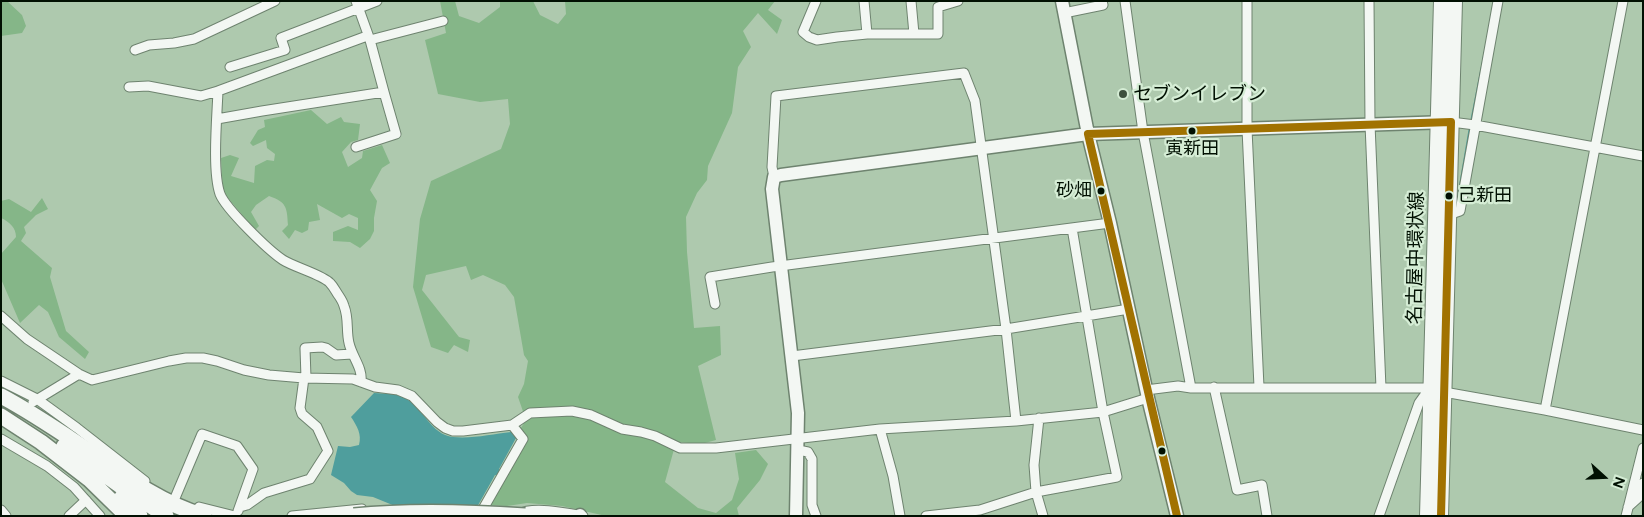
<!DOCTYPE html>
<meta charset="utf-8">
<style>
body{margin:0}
#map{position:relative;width:1644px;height:517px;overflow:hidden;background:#aec9ae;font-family:Figtree,sans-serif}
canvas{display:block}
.frame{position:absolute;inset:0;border:2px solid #011002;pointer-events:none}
.north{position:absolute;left:1579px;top:452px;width:50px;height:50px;-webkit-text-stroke:4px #d5edd5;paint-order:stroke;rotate:110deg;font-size:14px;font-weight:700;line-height:20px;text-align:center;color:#011002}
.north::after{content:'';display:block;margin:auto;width:18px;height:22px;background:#011002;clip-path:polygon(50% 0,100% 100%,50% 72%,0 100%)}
</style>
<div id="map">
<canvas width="1644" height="517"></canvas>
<div class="frame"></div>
<div class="north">N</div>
</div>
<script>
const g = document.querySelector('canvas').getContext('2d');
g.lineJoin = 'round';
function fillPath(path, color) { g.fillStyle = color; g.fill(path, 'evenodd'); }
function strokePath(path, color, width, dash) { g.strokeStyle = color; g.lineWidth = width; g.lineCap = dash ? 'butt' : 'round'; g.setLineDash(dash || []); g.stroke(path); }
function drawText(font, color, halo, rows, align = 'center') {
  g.font = font + ' Figtree,"Noto Sans JP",sans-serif'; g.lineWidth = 4.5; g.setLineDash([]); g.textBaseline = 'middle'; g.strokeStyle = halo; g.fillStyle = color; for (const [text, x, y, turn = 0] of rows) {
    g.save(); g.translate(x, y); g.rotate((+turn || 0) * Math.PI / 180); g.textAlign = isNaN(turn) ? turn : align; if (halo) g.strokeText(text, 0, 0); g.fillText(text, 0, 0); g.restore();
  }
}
fillPath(new Path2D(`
 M1,1H7L22,15L26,26L22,33L1,36Z
 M440,1H455L459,16L479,23L500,7V1H533L540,15L558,24L566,14L565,1H775L768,10L782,20L777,34L758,13L743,31L751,47L738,67L732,113L708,166L707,180L697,193L686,217L687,252L694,328L720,326L721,355L698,366L716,440L701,444L676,442L665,482L698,508L716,513L732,500L739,479L735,453L756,450L768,464L760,480L737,508L739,516H606L562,506L527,503L507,506L490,505L526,441L519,431L526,420L518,397L524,384L528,361L524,355L514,297L505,285L483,275L471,280L466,266L426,275L422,290L459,337L470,340L468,352L454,345L448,353L431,347L413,287L420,219L431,181L501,149L510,124L508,99L480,102L438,94L425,40L446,33Z
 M311,110L327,124L341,117L344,122L360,124L358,140L351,142L342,152L348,167L362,158L363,151L382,145L390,163L382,168L370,190L377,201L374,218V231L370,239L360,248L350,242L333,241V232L348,226L358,230V218L349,214L342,218L317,204L320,220L309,222L308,230L302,233L295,230L289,239L282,231L288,225C287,208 287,202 269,196L256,205L251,212L259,226L255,230L223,192L221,158L230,155L239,158L231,176L254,183L255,166L267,160L274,161L275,154L267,148L266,140L253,146L250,143L258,130L265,127L264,120Z
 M42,198L48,209L36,215L24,227L26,233L21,241L52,268L50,277L66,331L89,352L85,359L59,337L48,312L39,305L20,323L1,279V254L16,237C16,228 10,222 1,218V201L9,199L31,212Z`), '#85b688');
fillPath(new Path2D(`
 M374,393C385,394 396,393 405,398C423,407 431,435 453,437C472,439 493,434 511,432L516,438L499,469L500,471L499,476L495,475L472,516L395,506L373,497L357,495L351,491L344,483L331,475L338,446L350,447L359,445C362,434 357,426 351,417Z`), '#4f9e9d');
strokePath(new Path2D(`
 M1471,122L1486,46
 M1457,203L1470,127`), '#4f9e9d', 2);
const street = new Path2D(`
 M816,1L803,32L809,37L817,40L837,37L867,34H938V7L958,1
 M864,1L867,34
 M911,1L914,34
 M1125,1L1143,132L1191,388
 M1247,1V129L1259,387
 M1369,1L1370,124L1381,388
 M1064,13L1103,5L1102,1
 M370,40L443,21
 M135,50L149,45L174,43L194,39L275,1
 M230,67L285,50L281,38L377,1
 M129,87L148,86L201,96L218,91
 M217,119L262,111L384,92L370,40L356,1
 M1451,122L1475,125L1643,156
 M356,147L396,134L384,92
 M774,177L772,167L776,96L964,73L975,101L1006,329L1016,421
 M1448,215L1460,211L1498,1
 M715,304L710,277L772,267L1110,223
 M1,316L27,339L79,374L92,380L169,361L186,358H203L217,361L244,370L269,375L304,378L353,379L375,387L398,390L412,396L437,422L445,428L453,431H463L512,425L530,413L572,411L591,415L622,429L641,432L655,436L680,448H716L880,429L1016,421L1103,412L1148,398
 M792,356L1006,329L1129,309
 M306,378L305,348L322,347L326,348L336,355L352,354
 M1,381L37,399L77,428L145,481
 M361,382C363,368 352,357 349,343C346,331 349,318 344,306C343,302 341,299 339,296C336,292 334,287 330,283C323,275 294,267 283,260C268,250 226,209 220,194C212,171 217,117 218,91L367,36
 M1214,387L1237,490L1262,485L1267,516
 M1146,390L1178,386L1191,388H1431
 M1444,392L1545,410L1643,430
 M33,402L79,374
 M1545,410L1623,1
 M1039,418L1034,465L1036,492L1043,516
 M880,429L893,476L900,516
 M1,439L47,466L74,487L100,516
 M798,450L808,452L812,459V505L816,516
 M175,498L202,434L237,446L253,469L238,511
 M199,507L235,516
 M240,507L247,505L264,493L310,479L328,451L317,427L302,414L300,408L304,378
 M1628,507L1638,498L1643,483
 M1,510L6,516
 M519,514C533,506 567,513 583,516
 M69,516L86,500
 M292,516L362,509
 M479,516L523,439L512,425
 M926,516L980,510L1036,492L1117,477L1103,412L1072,228
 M1379,516L1419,403L1424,396L1431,395
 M1626,516L1643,448`);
const secondary = new Path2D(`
 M1062,1L1088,134L1110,223L1148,398L1177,516
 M579,516L580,515
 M796,516L798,413L772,189L774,177L781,175L1088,134L1448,122`);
const primary = new Path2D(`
 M1427,516L1441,1
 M1441,516L1455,1`);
const highway = new Path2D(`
 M1,396C35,414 66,436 98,457C131,481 164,504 204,516
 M1,416L41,442L89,479L127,516
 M64,446L119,485L166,516
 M122,497L140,516`);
strokePath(street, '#6e836f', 11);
strokePath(secondary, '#6e836f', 15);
strokePath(primary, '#6e836f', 16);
strokePath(highway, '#6e836f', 18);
strokePath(street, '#f3f7f3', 9);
strokePath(secondary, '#f3f7f3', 12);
strokePath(primary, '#f3f7f3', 14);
strokePath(highway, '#f3f7f3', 15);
const highwayBridge = new Path2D(`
 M354,516C410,510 468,512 525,516`);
strokePath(highwayBridge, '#6e836f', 18, []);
strokePath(highwayBridge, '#f3f7f3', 15);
strokePath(new Path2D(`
 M1088,134L1177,516
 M1088,134L1451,122
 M1441,516L1451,122`), '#a17201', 8);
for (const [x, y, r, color] of [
 [1123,94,5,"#3e513e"],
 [1192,131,4.5,"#011002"],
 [1101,191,4.5,"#011002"],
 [1449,196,4.5,"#011002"],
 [1162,451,4.5,"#011002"]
]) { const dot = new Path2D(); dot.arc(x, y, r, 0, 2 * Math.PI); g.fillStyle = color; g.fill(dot); strokePath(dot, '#d5edd5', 2); }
drawText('18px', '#011002', '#d5edd5', [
 ["寅新田",1192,149],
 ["砂畑",1092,191,"right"],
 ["己新田",1458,196,"left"]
]);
drawText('19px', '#011002', '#d5edd5', [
 ["セブンイレブン",1133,94]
], 'left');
drawText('19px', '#011002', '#d5edd5', [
 ["名古屋中環状線",1416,258,-89]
]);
</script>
